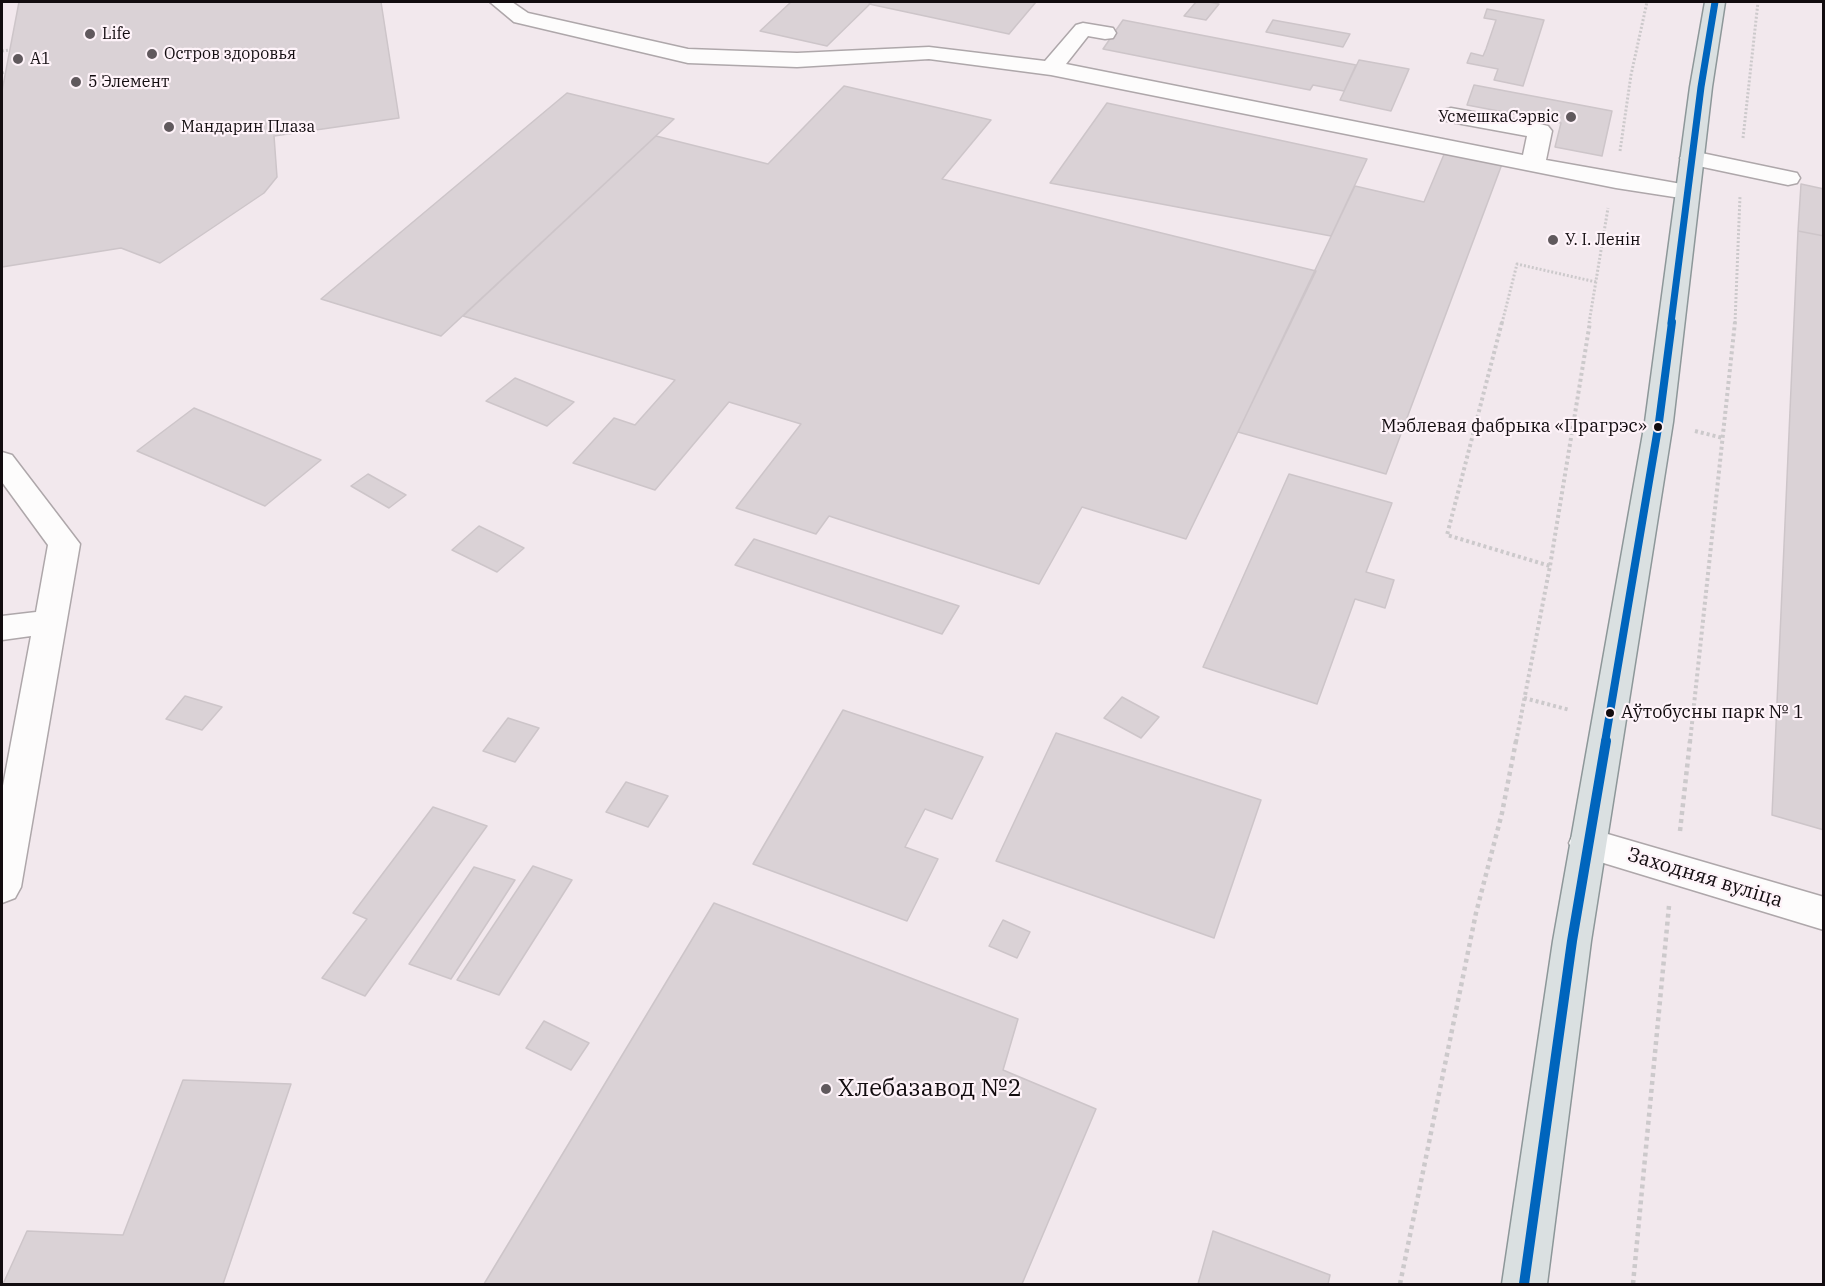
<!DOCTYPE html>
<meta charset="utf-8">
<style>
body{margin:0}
#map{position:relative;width:1825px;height:1286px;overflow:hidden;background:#f2e8ed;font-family:"IBM Plex Serif",serif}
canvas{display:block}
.frame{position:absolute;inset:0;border:3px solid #120c0f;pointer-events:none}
</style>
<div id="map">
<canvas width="1825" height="1286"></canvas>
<div class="frame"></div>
</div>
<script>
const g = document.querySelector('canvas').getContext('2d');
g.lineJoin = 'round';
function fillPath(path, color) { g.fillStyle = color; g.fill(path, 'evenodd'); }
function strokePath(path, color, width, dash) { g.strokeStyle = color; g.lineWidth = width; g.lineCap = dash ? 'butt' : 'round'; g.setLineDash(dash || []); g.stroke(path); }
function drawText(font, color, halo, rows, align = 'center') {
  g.font = font + ' "IBM Plex Serif",serif'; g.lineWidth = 4.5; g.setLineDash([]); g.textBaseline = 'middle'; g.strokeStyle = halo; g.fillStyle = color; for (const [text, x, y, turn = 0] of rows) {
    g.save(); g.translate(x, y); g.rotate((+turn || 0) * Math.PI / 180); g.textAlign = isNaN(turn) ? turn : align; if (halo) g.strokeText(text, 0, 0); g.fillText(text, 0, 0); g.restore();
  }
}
const building = new Path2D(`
 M19,2H381L399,118L274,136L277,177L264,193L160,263L121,248L2,267V91Z
 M791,2H872L827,46L760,31Z
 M872,2H1036L1009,34L869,4Z
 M1196,2H1209L1219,4L1206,20L1184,16Z
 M1487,9L1544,20L1523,86L1494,80L1498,69L1467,63L1471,53L1483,56L1486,49L1496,20L1484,18Z
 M1123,20L1356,65L1344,91L1313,85L1310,90L1103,49Z
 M1273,20L1350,34L1343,47L1266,32Z
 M1359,60L1409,69L1391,111L1340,100Z
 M1474,85L1612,111L1602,156L1555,147L1561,123L1467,105Z
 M844,86L991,120L942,179L1316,271L1186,539L1082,507L1039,584L829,516L816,534L736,508L801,424L729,402L655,490L573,463L614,418L635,425L675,380L463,316L656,136L768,164Z
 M567,93L674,119L441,336L321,299Z
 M1107,103L1367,159L1331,236L1050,183Z
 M1445,152L1502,164L1386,474L1238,432L1355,186L1424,202Z
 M1801,184L1824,189V236L1798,231Z
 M1798,231L1824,236V830L1772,815Z
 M515,378L574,402L547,426L486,401Z
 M194,408L321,460L265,506L137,451Z
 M368,474L406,495L389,508L351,486Z
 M1289,474L1392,503L1366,572L1394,580L1385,608L1355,599L1317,704L1203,667Z
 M479,526L524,548L497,572L452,550Z
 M754,539L959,606L942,634L735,565Z
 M185,696L222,707L202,730L166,719Z
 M1122,697L1159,717L1141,738L1104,718Z
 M843,710L983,757L952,819L925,809L905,847L938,859L907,921L753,864Z
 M508,718L539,728L515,762L483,751Z
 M1056,733L1261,800L1214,938L996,861Z
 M626,782L668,796L648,827L606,812Z
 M433,807L487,826L365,996L322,978L367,919L353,913Z
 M533,866L572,880L499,995L457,980Z
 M474,867L515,880L451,979L409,964Z
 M714,903L1018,1019L1003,1070L1096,1109L1022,1284H484Z
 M1003,920L1030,932L1017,958L989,946Z
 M544,1021L589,1043L571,1070L526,1048Z
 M183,1080L291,1084L223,1284H3L27,1231L123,1235Z
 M1213,1231L1330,1275L1328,1284H1198Z`);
fillPath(building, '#dad2d6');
strokePath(building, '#cdc5c9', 1.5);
const minor = new Path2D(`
 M490,2H512L528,13L688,49L797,53L929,47L1045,61L1076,25L1083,23L1113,28L1116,33L1113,38L1105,39L1088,36L1066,64L1523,155L1527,136L1451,122L1443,120L1440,115L1443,110L1451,108L1540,124L1548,126L1552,131L1546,160L1687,185L1696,187L1699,192L1696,197L1687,199L1616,188L1051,75L929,59L797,67L688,63L514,22Z
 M1692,151L1797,173L1800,178L1797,183L1788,185L1684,163L1680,158L1684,153Z
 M2,452L12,455L80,544L21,887L15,898L2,903V791L31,636L2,640V616L36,612L48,545L2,482Z
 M1587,828L1824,897V930L1574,854L1569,843L1574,832Z`);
const major = new Path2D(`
 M1705,2H1725L1712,87L1673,422L1591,941L1547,1284H1502L1553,941L1645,422L1690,87Z`);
strokePath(minor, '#aea7aa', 3);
strokePath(major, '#8d9799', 3);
strokePath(new Path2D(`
 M2,51L9,50
 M2,73L5,72
 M1743,138L1758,2
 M1620,151L1631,75L1647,2
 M1502,323L1517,264L1596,282
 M1589,323L1608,208
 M1735,323L1740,196`), '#ccc9cb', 3, [2, 2]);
strokePath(new Path2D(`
 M1502,322L1447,535L1550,566
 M1695,431L1723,438
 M1524,698L1570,710
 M1516,742L1550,566L1590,322
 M1690,742L1735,322`), '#ccc9cb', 4, [3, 3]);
strokePath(new Path2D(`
 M1680,831L1690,741
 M1400,1284L1476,913L1502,813L1516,741
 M1633,1284L1669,906`), '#ccc9cb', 4.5, [4, 4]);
fillPath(minor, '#fdfcfc');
fillPath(major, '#dae0e1');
strokePath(new Path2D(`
 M1671,323L1701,87L1715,2`), '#0065bd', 7);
strokePath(new Path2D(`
 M1605,742L1659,422L1672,322`), '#0065bd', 8);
strokePath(new Path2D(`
 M1524,1284L1572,941L1606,741`), '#0065bd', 10);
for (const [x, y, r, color] of [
 [90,34,6,"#60595d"],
 [152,54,6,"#60595d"],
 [18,59,6,"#60595d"],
 [76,82,6,"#60595d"],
 [1571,117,6,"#60595d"],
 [169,127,6,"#60595d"],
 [1553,240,6,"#60595d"],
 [1658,427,5,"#120c0f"],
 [1610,713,5,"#120c0f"],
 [826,1089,6,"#60595d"]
]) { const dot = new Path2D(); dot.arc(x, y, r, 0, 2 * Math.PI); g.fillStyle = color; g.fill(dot); strokePath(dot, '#fef3f9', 2); }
drawText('16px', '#120c0f', '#fef3f9', [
 ["Life",102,34],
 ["Остров здоровья",164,54],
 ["A1",30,59],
 ["5 Элемент",88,82],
 ["УсмешкаСэрвіс",1559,117,"right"],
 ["Мандарин Плаза",181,127],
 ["У. І. Ленін",1565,240]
], 'left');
drawText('18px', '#120c0f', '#fef3f9', [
 ["Мэблевая фабрыка «Прагрэс»",1647,427],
 ["Аўтобусны парк № 1",1621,713,"left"]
], 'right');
drawText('20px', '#120c0f', '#fef3f9', [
 ["Заходняя вуліца",1705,878,17]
]);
drawText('24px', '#120c0f', '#fef3f9', [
 ["Хлебазавод №2",838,1089]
], 'left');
</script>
